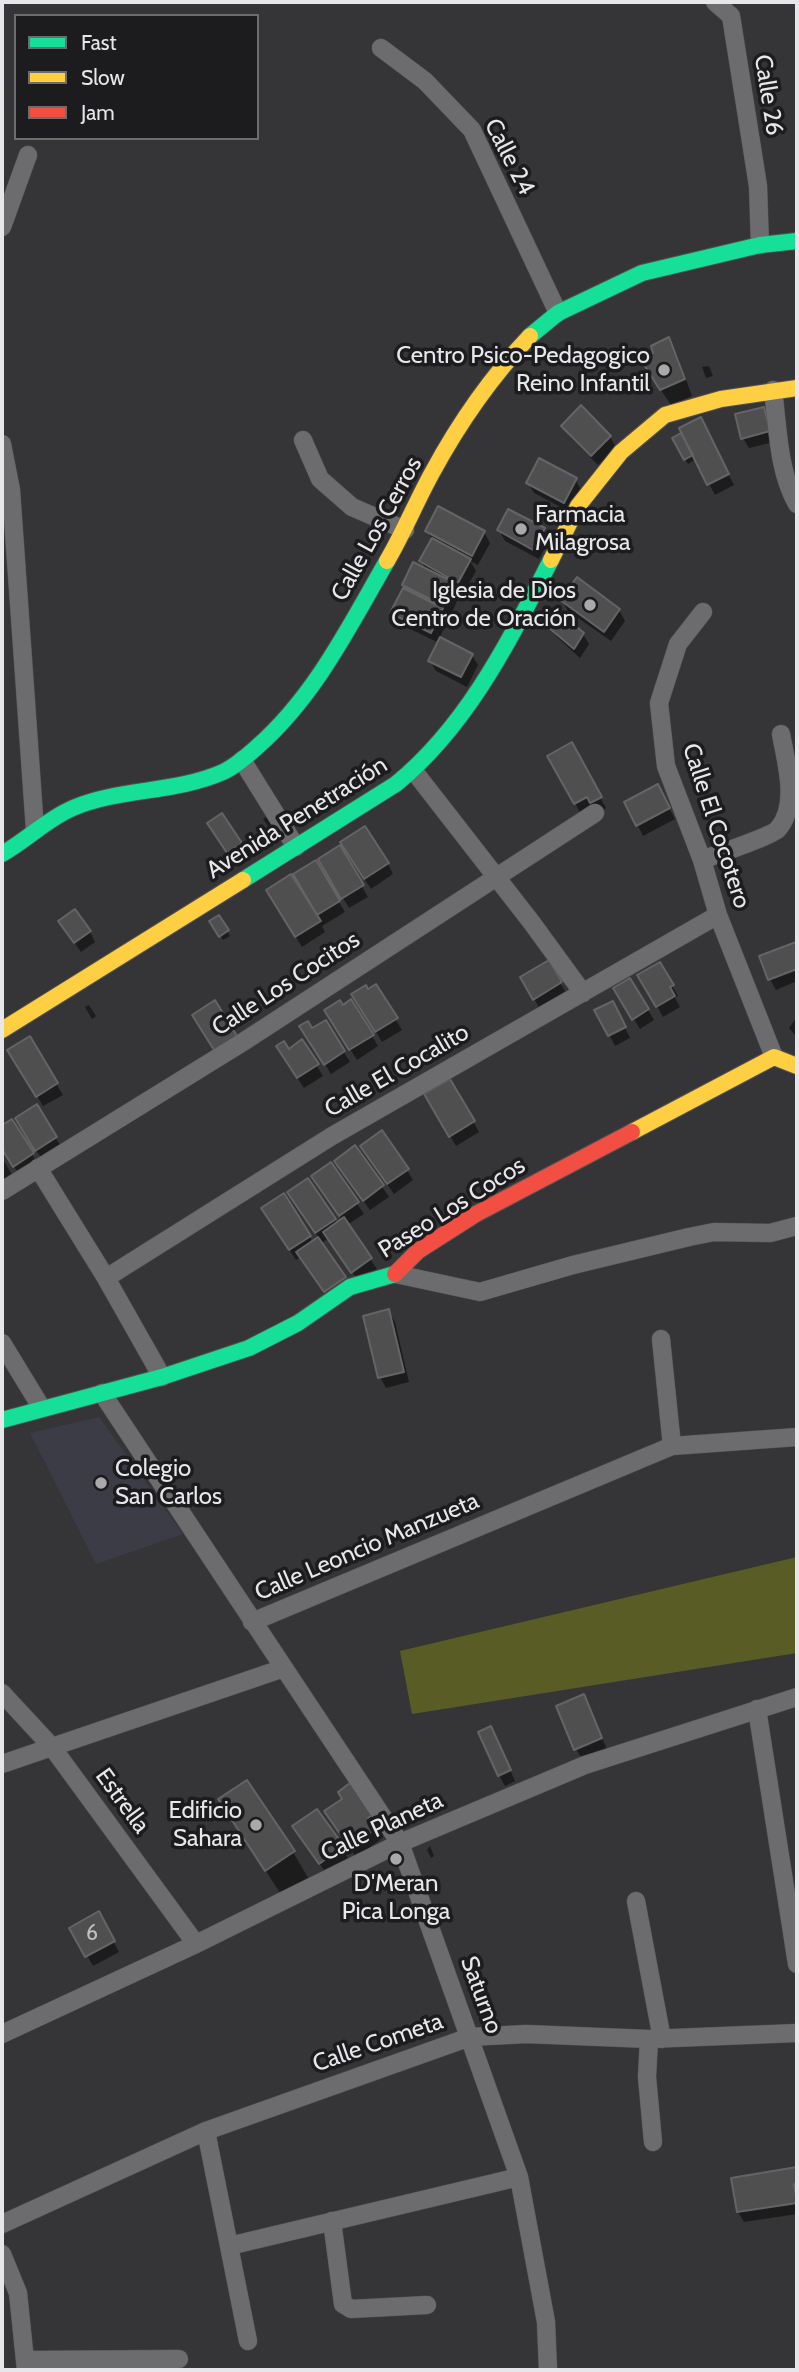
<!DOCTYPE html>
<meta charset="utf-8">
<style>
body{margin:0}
#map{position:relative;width:799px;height:2372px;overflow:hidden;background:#353538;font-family:Cabin,sans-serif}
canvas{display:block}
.frame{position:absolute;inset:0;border:4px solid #e7e7eb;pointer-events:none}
.legend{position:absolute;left:14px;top:14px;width:245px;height:126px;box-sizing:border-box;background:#1c1c1e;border:2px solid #6d6d70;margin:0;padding:9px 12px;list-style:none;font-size:21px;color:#e7e7eb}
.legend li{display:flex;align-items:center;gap:14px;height:35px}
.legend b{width:35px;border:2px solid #6d6d70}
</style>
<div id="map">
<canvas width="799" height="2372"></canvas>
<div class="frame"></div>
<ul class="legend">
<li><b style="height:9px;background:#16e098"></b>Fast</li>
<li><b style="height:9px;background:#ffcf43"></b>Slow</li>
<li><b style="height:9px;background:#f24e42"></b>Jam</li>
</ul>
</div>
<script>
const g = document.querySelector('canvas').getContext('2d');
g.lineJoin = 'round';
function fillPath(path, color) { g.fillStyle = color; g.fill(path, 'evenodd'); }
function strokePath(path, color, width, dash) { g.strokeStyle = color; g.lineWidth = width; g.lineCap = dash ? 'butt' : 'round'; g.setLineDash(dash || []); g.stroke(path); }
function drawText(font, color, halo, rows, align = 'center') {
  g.font = font + ' Cabin,sans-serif'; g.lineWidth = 7; g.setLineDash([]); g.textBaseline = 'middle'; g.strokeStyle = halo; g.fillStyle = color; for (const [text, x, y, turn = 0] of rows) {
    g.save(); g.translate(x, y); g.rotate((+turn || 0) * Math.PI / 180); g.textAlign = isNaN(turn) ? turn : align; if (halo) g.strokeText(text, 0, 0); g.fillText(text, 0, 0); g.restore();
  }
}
fillPath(new Path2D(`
 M99,1417L183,1534L96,1564L30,1433Z`), '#3c3c46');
fillPath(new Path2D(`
 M797,1557V1653L412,1714L400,1651Z`), '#595d25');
fillPath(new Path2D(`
 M668,339L677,355L692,396L671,405L652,377L655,354Z
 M709,366L713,376L706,378L702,367Z
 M763,409L769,419L774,442L749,448L743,438Z
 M563,426L610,437L616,447L598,465L569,436Z
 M706,430L734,485L715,495L696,459L688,464L674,439L688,449Z
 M575,479L581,490L570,512L534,493L528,483Z
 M543,529L549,540L539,559L505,541L499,530Z
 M427,531L484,532L490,543L478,565L470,561L476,571L464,592L456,588L460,595L450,616L443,612L448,620L439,639L472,655L478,665L467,687L436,671L430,661L439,643L398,623L392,612L408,593L404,585L427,571L421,561L433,540Z
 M577,580L619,610L625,621L611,641L568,611L562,600Z
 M550,627L583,634L589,644L580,658L557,637Z
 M571,745L606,808L598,813L581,814L550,757Z
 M663,797L675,819L643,836L626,803Z
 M270,814L279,830L273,834L263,819Z
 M215,833L241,844L247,854L234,862Z
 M340,848L368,897L349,908L320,859Z
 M348,853L388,864L393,874L371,889Z
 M316,863L345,912L322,926L325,932L302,947L268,891L304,893L295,875Z
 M219,918L230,936L223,940L212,922Z
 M67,932H90L95,942L81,952Z
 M795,945L797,949V981L776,990L770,979Z
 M548,962L566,993L540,1009L522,978Z
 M660,964L678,996L675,998L680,1007L663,1017L640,976Z
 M630,980L654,1020L640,1029L615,988Z
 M376,987L402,1030L382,1042L354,994Z
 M89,1005L96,1016L92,1019L85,1007Z
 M597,1011L618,1013L630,1038L615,1046Z
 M797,1017V1037L789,1028Z
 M332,1021L372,1036L378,1046L357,1060Z
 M325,1022L350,1062L331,1074L302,1027L312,1031Z
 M29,1038L63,1095L43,1106L10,1050Z
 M302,1042L323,1076L304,1088L284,1057L288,1051Z
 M450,1081L479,1132L456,1146L426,1095Z
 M36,1107L62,1148L43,1161L17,1119Z
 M12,1121L38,1164L20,1176L2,1147V1127Z
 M355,1147L389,1197L370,1210L342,1171Z
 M368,1157L407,1170L413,1180L394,1194Z
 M2,1158L15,1180L2,1188Z
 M331,1165L364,1214L347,1225L377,1269L359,1282L329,1238L296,1260L270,1219L284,1196L313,1242L319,1238L295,1203L335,1219L337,1224L343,1221L320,1187Z
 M389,1311L395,1322L409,1382L386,1388L380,1377Z
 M583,1696L607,1749L582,1759L576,1749Z
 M496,1738L515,1781L505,1786L499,1775Z
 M340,1792L381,1823L374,1829L380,1840L356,1857L332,1822L344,1800Z
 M220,1800L293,1852L310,1881L284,1899Z
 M317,1811L348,1858L326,1873L301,1837Z
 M430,1846L434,1856L431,1858L427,1850Z
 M98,1914L119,1952L93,1966L72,1928Z
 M797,2169V2214L744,2222L738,2212L733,2179Z`), '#0007');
const building = new Path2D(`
 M669,337L685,379L660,390L641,360L653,353L651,346Z
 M581,405L611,436L591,456L561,426Z
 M764,407L770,431L741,439L735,414Z
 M701,417L729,474L707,485L679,428Z
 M681,433L693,455L684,460L672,438Z
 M539,458L577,478L564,503L526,483Z
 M438,506L485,531L472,556L425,531Z
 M508,509L545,528L533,550L497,530Z
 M432,538L471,559L458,583L419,561Z
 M413,562L455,583L444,606L402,585Z
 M577,577L620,609L604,632L560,600Z
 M403,588L443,608L431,633L390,613Z
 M558,611L584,633L574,649L548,627Z
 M440,637L473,654L461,677L428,661Z
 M572,742L602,797L590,803L587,797L574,804L547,756Z
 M658,784L670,808L636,826L624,802Z
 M222,813L242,843L227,853L207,823Z
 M365,826L389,863L364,879L340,842Z
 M340,845L364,885L341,899L318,859Z
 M316,860L340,901L317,915L293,874Z
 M291,874L321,921L295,937L266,890Z
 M75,909L91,931L74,943L58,921Z
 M219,915L229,930L219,937L209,921Z
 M796,942L797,969L768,980L759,956Z
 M549,960L562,982L533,1000L520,977Z
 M660,962L674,985L670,987L675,996L656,1007L637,975Z
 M630,978L649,1009L632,1020L613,988Z
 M376,984L398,1018L375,1032L351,994L366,985L368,989Z
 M351,999L374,1035L349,1050L324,1010L340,1000L343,1005Z
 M215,1000L237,1036L214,1050L192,1015Z
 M613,1001L626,1027L608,1036L594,1010Z
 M326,1020L345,1051L324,1065L299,1026L308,1021L312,1028Z
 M30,1036L58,1083L36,1097L7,1050Z
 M302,1039L319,1064L297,1078L276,1046L284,1041L289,1049Z
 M450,1079L475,1121L449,1137L424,1094Z
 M37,1104L57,1137L35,1151L15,1118Z
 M12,1119L34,1153L13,1167L2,1149V1125Z
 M382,1130L409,1169L387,1184L360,1146Z
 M355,1145L384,1185L363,1201L334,1161Z
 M331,1162L359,1202L339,1216L311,1176Z
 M308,1178L336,1219L315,1233L287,1192Z
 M284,1193L311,1236L289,1250L261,1208Z
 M344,1217L372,1258L351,1273L323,1232Z
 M318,1237L346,1277L324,1292L296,1252Z
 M389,1309L404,1372L378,1378L363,1316Z
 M584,1694L602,1738L574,1750L556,1706Z
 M491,1726L511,1770L498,1776L478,1732Z
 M355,1779L377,1812L368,1818L376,1829L349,1847L324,1811L342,1799L338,1792Z
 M247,1780L295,1851L265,1871L218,1799Z
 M317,1809L344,1846L319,1864L292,1826Z
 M99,1911L115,1941L85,1957L69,1928Z
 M797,2167V2183L794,2184L797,2203L737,2212L731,2178Z`);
fillPath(building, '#4f4f50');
strokePath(building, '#646467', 2);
const street = new Path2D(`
 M715,2L731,16L758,186L760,245
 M381,48L425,81L472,130L558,313
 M2,227L28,155
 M773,390C778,428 778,471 797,504
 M303,440L320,479L352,507L405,530
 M2,444L11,490L35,830
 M703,612L678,644L659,703L666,766L702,860L718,915L774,1057
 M242,760L296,847
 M413,770L532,923L583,993
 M702,860C715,855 772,836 778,829C799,805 786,762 781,734
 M38,1168L106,1278L162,1377
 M2,1191L243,1042L595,813
 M396,1274L480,1292L573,1265L689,1237L714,1232L770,1233L797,1226
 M106,1278L332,1136L718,915
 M661,1339L672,1446
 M2,1343L41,1407
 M252,1622L672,1446L797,1437
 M284,1668L400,1843L519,2177L546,2322L548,2370
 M2,1693L52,1747L196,1944
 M757,1709L797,1964
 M2,1764L284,1668L102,1393
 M636,1901L662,2039
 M2,2034L196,1944L400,1843L585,1765L797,1697
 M649,2039L647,2077L653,2142
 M206,2131L248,2341
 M332,2221L343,2304L351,2309L427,2305
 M2,2224L206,2131L470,2037L526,2034L649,2039L797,2033
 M229,2246L519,2177
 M2,2254L18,2293L26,2370
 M25,2360L179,2359`);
const fast = new Path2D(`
 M530,336L558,313L642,273L760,245L797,241
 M2,854C27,840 47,819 73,808C120,788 176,793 223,772C236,766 247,756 257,747C315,696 349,627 387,561
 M243,880L396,784C468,725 509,641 551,560
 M2,1420L162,1377L249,1348L298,1323L350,1287L395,1274`);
const slow = new Path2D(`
 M551,560L578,506L621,452L665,415L721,399L797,388
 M387,561C404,532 416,502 432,473C459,423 491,377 530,336
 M2,1030L243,880
 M632,1132L774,1057L797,1066`);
const jam = new Path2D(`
 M395,1274L418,1251L476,1214L632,1132`);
strokePath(street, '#525254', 19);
strokePath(fast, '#525254', 18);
strokePath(slow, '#525254', 18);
strokePath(jam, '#525254', 18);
strokePath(street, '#6c6c6e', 18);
strokePath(fast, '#16e098', 16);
strokePath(slow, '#ffcf43', 16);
strokePath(jam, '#f24e42', 16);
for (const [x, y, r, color] of [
 [664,370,7,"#a9a9ac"],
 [521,529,7,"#a9a9ac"],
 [590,605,7,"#a9a9ac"],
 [101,1483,7,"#a9a9ac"],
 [256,1825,7,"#a9a9ac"],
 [396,1859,7,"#a9a9ac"]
]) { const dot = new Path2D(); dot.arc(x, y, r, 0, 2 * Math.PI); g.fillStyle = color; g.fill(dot); strokePath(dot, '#1c1c1e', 2.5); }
drawText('21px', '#c1c1c4', null, [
 ["6",92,1934]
]);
drawText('24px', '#e7e7eb', '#1c1c1e', [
 ["Calle 26",768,95,81],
 ["Calle 24",509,157,63],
 ["Calle Los Cerros",377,529,-61],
 ["Avenida Penetración",297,818,-32],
 ["Calle El Cocotero",716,826,72],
 ["Calle Los Cocitos",286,984,-33],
 ["Calle El Cocalito",397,1071,-30],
 ["Paseo Los Cocos",452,1208,-32],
 ["Calle Leoncio Manzueta",367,1547,-23],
 ["Estrella",122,1801,54],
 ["Calle Planeta",382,1827,-25],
 ["Saturno",481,1995,70],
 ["Calle Cometa",378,2043,-19]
]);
drawText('24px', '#e7e7eb', '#1c1c1e', [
 ["Centro Psico-Pedagogico",650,356],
 ["Reino Infantil",650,384],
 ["Farmacia",535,515,"left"],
 ["Milagrosa",535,543,"left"],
 ["Iglesia de Dios",576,591],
 ["Centro de Oración",576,619],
 ["Colegio",115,1469,"left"],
 ["San Carlos",115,1497,"left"],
 ["Edificio",242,1811],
 ["Sahara",242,1839],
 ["D'Meran",396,1884,"center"],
 ["Pica Longa",396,1912,"center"]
], 'right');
</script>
